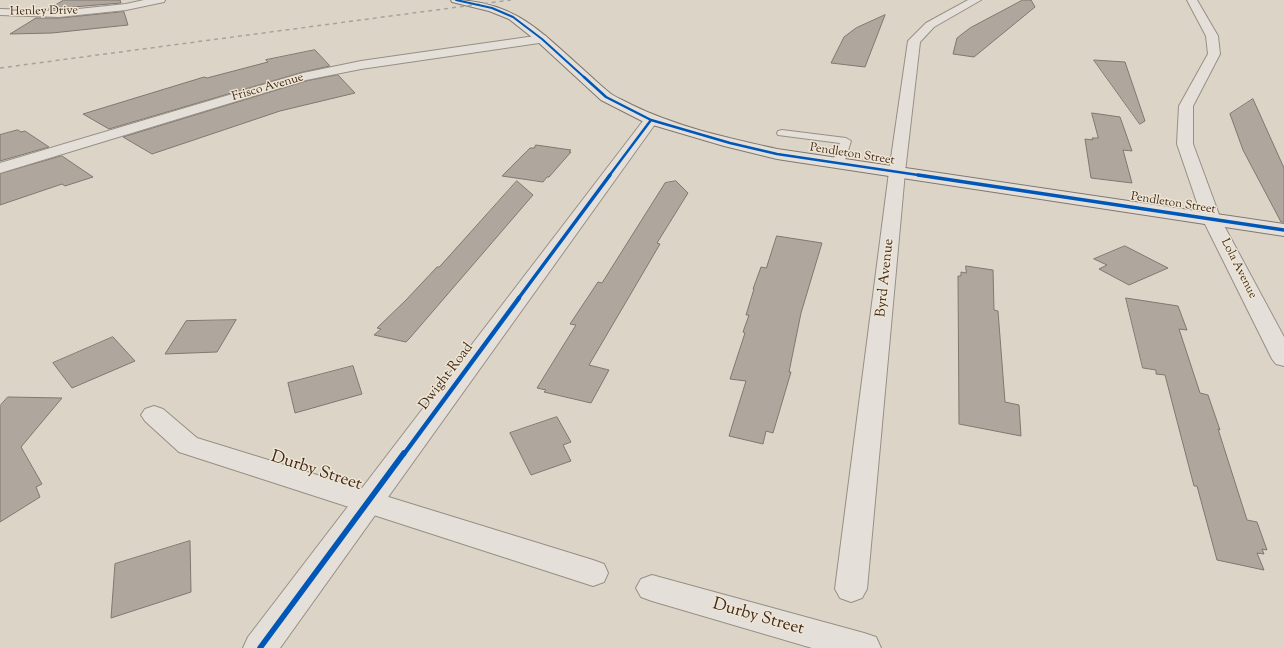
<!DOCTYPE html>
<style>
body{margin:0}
canvas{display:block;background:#dcd4c6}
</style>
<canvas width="1284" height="648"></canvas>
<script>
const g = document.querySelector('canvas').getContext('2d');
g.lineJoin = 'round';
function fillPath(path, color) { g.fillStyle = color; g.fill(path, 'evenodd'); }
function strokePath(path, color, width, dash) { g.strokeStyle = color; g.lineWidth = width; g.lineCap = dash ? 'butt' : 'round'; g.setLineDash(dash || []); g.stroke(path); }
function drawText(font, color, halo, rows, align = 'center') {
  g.font = font + ' "Sorts Mill Goudy",serif'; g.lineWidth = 3; g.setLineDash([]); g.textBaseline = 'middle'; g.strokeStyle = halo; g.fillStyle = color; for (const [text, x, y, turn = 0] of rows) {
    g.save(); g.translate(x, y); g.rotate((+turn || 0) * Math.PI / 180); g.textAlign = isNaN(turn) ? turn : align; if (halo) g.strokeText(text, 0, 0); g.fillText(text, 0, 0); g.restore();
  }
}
const building = new Path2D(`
 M64,0H120L121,3L49,9Z
 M1023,0H1031L1035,7L974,57L953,54L957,38L970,28Z
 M124,12L128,25L52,33L10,34L36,18H59Z
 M885,15L865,67L831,63L844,37L856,28Z
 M315,50L330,66L303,72L109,129L83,114L204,77L207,78L268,62L266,60Z
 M1094,60L1125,62L1145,121L1140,124Z
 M338,75L355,93L280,111L152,154L123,137L306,81Z
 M1253,99L1284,168V222H1281L1243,150L1230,114Z
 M1092,113L1120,117L1132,151L1123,150L1132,183L1091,178L1085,139L1093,140L1092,138H1098Z
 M18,130L21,132L25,131L49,147L0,161V135Z
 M536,145L571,150L569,152H571L549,177H547L543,182L502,176L530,148H534Z
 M62,156L93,177L65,186L62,184L0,205V174Z
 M517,181L533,195L409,339L406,342L374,335L381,329L377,328L406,300L437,267H439Z
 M676,181L688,193L657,243L660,244L589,365L609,370L591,403L544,392L546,390L537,388L576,325L570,324L598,282L602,283L665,183Z
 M777,236L822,243L801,313L789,372H791L773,433L766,431L763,444L729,436L746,381L730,379L745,333L743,332L749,315H746L754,289H753L761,267L766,268Z
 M1125,246L1168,268L1129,285L1099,269L1107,265L1094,259Z
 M966,266L993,270L994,310L998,311L1005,402L1019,405L1021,436L959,424L958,276H961V272L966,273Z
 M1126,298L1178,306L1187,330L1179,329L1200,393L1208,395L1220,430L1218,429L1247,520L1257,522L1267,550L1262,549L1264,554L1257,553L1264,570L1217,560L1197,486H1194L1165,375L1156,374V370L1143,368Z
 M236,320L217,352L165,354L186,321Z
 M113,337L135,361L72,388L53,363Z
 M353,366L362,394L295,413L288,383Z
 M8,397L62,398L21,447L42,484L36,487L40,497L0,522V406Z
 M557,417L571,442L563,445L571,461L531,475L510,433Z
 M190,541L191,592L111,618L115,564Z`);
fillPath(building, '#afa79d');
strokePath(building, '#80786e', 1);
const service = new Path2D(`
 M782,130L846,138L851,141L844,163L838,166L832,163L840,143L778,135L777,133L778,131Z`);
const minor = new Path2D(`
 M144,0H165L164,2L126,10L59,17L0,15V9L59,11L126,4Z
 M968,0H981L934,27L920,42L905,172L867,589L862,598L851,602L840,598L835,589L889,172L908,41L926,23Z
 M1187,0H1197L1218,36L1220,54L1193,106V144L1221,220L1284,337V366L1276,364L1272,359L1203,220L1177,144L1179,106L1208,54L1206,36Z
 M154,406L163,409L197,438L593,560L604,564L608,573L604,582L593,586L179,452L145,421L141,415L145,409Z
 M652,575L864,633L876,637L881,648H812L652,601L641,597L636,588L641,579Z`);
const tertiary = new Path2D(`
 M542,35L546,36L548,39L546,42L361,69L306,80L0,173V163L303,73L361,61Z
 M651,116L656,117L658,120L280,648H243L248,637L646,117Z`);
const secondary = new Path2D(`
 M451,0C514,0 541,32 586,72C594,79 602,87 611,94C617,98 625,101 632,105C677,127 728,138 777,149L1284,224V236L777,159L724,146L646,123L601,100L538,42L509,19L489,11L452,2Z`);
strokePath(service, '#978f85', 2);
strokePath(minor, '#978f85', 2);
strokePath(tertiary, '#978f85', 2);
strokePath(secondary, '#80786e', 2);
fillPath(service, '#e4e0d9');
fillPath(minor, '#e4e0d9');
fillPath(tertiary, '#e4e0d9');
fillPath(secondary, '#e4e0d9');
strokePath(new Path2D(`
 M0,68L511,0`), '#a8a29b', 1.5, [4, 4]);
strokePath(new Path2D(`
 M456,0L492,8L513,17L542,39L585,78`), '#0057b8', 2);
strokePath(new Path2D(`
 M584,77L606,97L651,120L730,143L777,154L925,176
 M609,176L651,120`), '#0057b8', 2.5);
strokePath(new Path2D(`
 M918,175L1284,230
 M518,299L610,175`), '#0057b8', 3.5);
strokePath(new Path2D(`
 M404,454L519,298`), '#0057b8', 4.5);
strokePath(new Path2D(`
 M260,648L404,453`), '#0057b8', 5.5);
drawText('12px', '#422a19', '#eee5d4', [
 ["Henley Drive",44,12,-1],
 ["Frisco Avenue",268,88,-16],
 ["Pendleton Street",852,155,9],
 ["Pendleton Street",1173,204,9],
 ["Lola Avenue",1238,269,63]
]);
drawText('14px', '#422a19', '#eee5d4', [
 ["Byrd Avenue",886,278,-84],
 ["Dwight Road",447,377,-53]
]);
drawText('17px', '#422a19', '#eee5d4', [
 ["Durby Street",316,472,18],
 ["Durby Street",758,618,16]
]);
</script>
